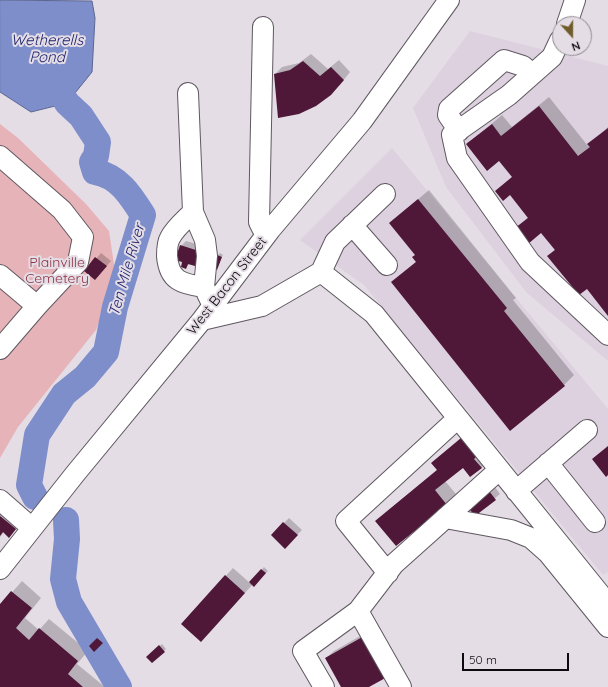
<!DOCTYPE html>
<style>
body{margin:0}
#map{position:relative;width:608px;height:687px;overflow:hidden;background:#e5dde6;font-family:Quicksand,sans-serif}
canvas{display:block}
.north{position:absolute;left:552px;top:16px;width:40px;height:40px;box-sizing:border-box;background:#e5dde6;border:1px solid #8f898f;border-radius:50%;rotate:159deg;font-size:11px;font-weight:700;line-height:16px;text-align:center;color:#0d0a0d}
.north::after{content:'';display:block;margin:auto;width:14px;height:18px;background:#6f5c2a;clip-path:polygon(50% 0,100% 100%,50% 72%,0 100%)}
.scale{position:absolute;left:462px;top:653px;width:107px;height:18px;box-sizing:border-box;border:2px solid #0d0a0d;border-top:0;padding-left:5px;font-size:12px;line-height:14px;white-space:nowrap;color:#0d0a0d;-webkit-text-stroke:3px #e5dde6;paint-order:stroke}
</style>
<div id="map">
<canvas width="608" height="687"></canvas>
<div class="north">N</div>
<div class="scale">50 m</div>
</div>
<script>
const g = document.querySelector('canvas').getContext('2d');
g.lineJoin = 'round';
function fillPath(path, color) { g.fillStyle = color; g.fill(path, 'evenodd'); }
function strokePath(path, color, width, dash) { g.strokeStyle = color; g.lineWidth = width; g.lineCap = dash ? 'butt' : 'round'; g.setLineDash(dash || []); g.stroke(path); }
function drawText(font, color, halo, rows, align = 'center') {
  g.font = font + ' Quicksand,sans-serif'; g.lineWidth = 4; g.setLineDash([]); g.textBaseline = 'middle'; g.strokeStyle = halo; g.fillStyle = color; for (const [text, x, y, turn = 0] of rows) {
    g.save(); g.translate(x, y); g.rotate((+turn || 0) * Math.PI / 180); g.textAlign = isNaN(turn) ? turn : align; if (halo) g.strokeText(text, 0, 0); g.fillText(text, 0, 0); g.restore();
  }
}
fillPath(new Path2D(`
 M470,31L608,66V361L526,292L446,187L413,108Z
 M392,148L608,409V572L603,575L364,285L300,240Z`), '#ddd0df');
fillPath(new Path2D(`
 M0,124L18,138L86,204L109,231L116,278L96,330L18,427L0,458Z`), '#e6b3b8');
const water = new Path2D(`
 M0,0L92,1L95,18L92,72L67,103L31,112L0,92Z`);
fillPath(water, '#7d8eca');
strokePath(water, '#5b6691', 1);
fillPath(new Path2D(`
 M311,54L328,69L339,60L350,72L339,86L275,74L282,67L299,63Z
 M549,97L588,146L608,127V314L587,288L549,256L555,249L541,232L517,228L528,217L510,194L496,191L513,176L500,160L468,144L502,115L512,127Z
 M429,190L516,298L513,300L574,375L564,385L392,282L417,261L416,255L390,223Z
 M186,241L204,246L200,260L195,265L190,263L186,268L181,246Z
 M101,253L111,261L95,279L86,271Z
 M220,253L223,255L216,268L217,256Z
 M472,429L491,458L481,468L463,466L445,481L456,494L446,504L376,521L438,469L433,463Z
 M492,483L500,494L475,515Z
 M0,499L19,526L9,536L4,532L0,537Z
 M289,518L302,530L285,547L272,535Z
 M264,567L268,571L254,585L253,584L209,633L182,624L233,568L250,583Z
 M22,581L41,598L25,618L39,630L49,619L88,651L77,664L105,687H0V606Z
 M374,628L367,687H342L326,658L334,651Z
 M100,636L104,640L94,650L90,646Z
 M162,644L166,649L152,662L148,657Z`), '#0003');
strokePath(new Path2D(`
 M35,497L29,485L37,435L64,394L85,377L106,352L115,307L143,215C131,196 119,176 95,172L92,162L96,156L98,142L81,116L67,103L49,72
 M66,520L67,539L63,579L69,602L119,687`), '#7d8eca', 26);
fillPath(new Path2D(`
 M303,61L320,76L331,67L344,80L331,95L316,106L299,114L278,118L274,74L290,70Z
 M539,106L578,156L590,147L587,144L608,128V316L587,289L579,295L547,256L555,250L541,233L528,244L515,228L528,218L510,195L503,201L495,191L512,177L499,161L487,171L466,144L492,124L501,136Z
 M418,199L507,308L504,311L565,386L510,431L391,282L416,262L412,257L415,255L389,223Z
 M180,245L199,251L195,266L188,264L186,269L181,267L182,262L175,260Z
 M217,255L222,257L217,270L211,268Z
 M95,257L107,266L95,280L84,271Z
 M461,438L476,457L474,459L482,468L470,477L463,468L435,490L447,505L396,546L375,521L437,470L431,463Z
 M608,446V475L606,477L592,459Z
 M486,487L496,500L475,516L465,504Z
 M0,516L16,529L9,538L3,532L0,536Z
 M283,522L298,535L285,549L271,535Z
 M261,569L266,573L254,587L249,582Z
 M225,575L245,593L201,642L181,624Z
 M11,591L32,608L16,628L29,640L39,628L78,661L68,674L83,687H0V604Z
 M366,635L389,676L369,687H341L325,658Z
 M97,638L103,643L94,652L89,646Z
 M159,645L165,652L152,663L146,657Z`), '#4f1738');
const minor = new Path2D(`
 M567,24L575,0
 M263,27L259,222L262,228L267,234
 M560,40L552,57L509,95L452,135L457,158L530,262L608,335
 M188,93L193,212L205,240L207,256L204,287L213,306
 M459,131L448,115L449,109L504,60L523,66L532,74
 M0,156L62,210L83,237L78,262L37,306
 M193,212C185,220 175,228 170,238C167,243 167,250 167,256C169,281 182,284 204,287
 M352,225L387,265
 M321,272L335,242L385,194
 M0,275L37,306L0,349
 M202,320L262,306L321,272L374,314L608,604
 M548,463L595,522
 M516,491L587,430
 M0,500L32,528
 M445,518L511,530L531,538L548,553L608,627
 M0,569L75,474L202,320L270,230L362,121L449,0
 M388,573L346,521L458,418
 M358,611L401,687
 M324,687L303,651L358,611L394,564L499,470`);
strokePath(minor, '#5f5860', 22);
strokePath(minor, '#fff', 20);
drawText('14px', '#8d3343', '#e5dde6', [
 ["Plainville",57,263],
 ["Cemetery",57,279]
]);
drawText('14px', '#0d0a0d', '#e5dde6', [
 ["West Bacon Street",227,286,-52]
]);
drawText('italic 15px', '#1e266e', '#e5dde6', [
 ["Wetherells",47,40],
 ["Pond",47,57],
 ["Ten Mile River",127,270,-74]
]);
</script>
